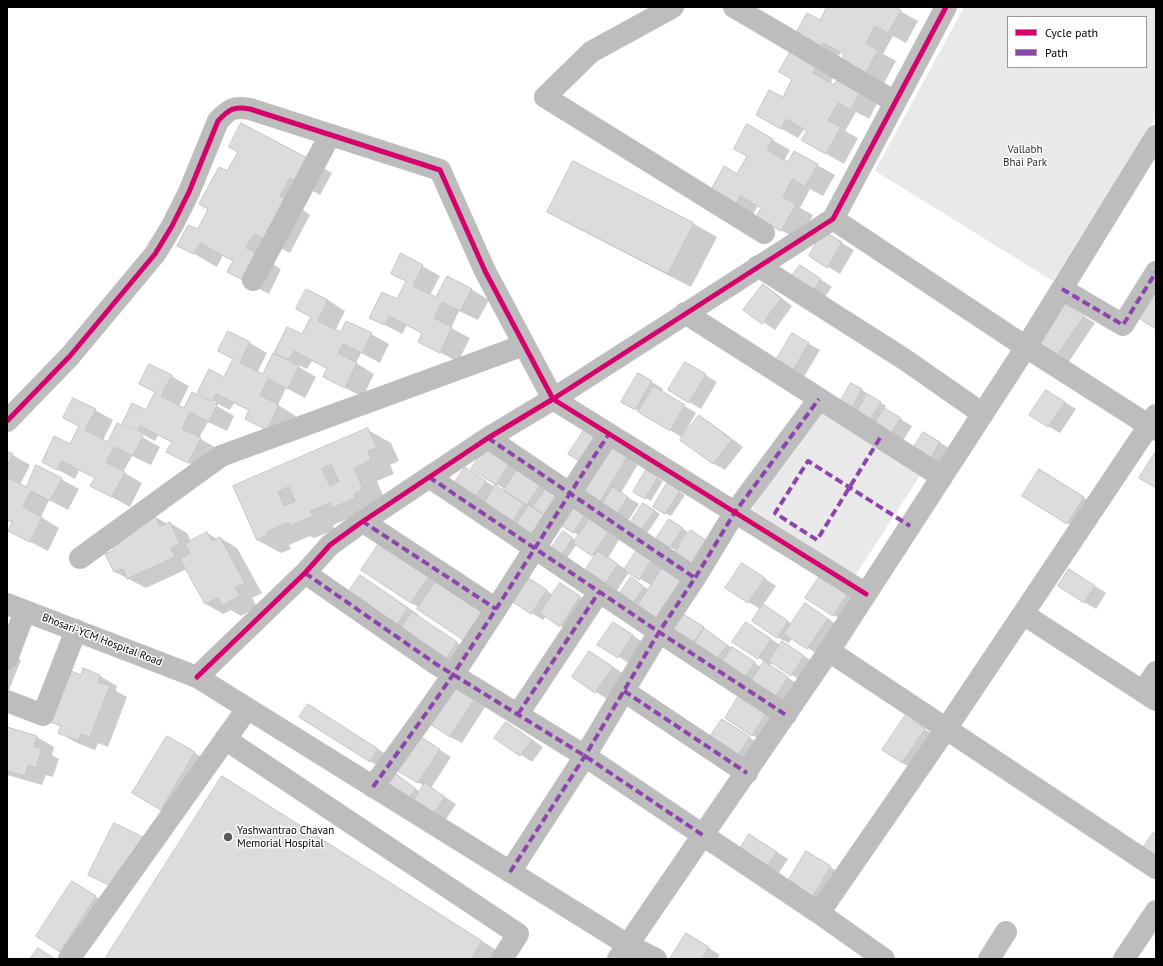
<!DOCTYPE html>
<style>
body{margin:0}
#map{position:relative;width:1163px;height:966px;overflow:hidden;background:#fff;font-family:"PT Sans",sans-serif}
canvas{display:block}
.frame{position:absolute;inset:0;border:8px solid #000;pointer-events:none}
.legend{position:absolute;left:1007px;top:16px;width:140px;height:52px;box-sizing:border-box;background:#fff;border:1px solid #999;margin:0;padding:5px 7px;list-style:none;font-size:12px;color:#000}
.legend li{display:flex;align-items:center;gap:8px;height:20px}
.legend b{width:20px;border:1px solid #999}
</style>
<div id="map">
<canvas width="1163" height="966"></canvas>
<div class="frame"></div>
<ul class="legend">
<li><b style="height:5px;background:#d6006c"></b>Cycle path</li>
<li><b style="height:5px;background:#8e44ad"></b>Path</li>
</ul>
</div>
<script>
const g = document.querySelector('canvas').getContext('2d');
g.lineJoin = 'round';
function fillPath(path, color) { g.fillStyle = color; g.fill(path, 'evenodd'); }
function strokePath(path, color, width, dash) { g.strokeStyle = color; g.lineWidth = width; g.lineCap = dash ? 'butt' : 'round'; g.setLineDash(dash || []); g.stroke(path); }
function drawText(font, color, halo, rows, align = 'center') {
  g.font = font + ' "PT Sans",sans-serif'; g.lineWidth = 3; g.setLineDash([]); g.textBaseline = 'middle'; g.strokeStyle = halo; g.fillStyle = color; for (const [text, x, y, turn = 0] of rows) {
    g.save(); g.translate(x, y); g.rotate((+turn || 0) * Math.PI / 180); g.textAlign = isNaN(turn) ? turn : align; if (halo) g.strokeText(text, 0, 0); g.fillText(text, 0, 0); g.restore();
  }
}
fillPath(new Path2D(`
 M964,7H1156V117L1053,281L875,171ZM1008,17H1146V67H1008Z
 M818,407L921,474L855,576L752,509Z`), '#e9e9e9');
fillPath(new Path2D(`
 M829,7H867L872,10L873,7H893L918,21L906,43L893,36L883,54L896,61L882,87L845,54L841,52L836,61L794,38L821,22Z
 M792,51L835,75L830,84L880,98L869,119L856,112L845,131L858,138L844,164L803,140L808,131L804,129L798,138L757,115L783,98L794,79Z
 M748,126L790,150L784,161L789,163L817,165L835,175L823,196L810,189L800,208L813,215L799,240L775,227L762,208L758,205L753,215L729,202L738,175L748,156Z
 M309,160L332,173L320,195L313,191L303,210L310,215L290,253L277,246L269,262L281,269L269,294L252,285L234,261L223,255L217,267L179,245L198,231L228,172Z
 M574,162L694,224L717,237L691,287L571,225L548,212Z
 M824,233L854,250L840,274L810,256Z
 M402,255L440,276L430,295L437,298L471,289L489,300L478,320L459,311L451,328L470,338L458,362L419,341L423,334L407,325L402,334L370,317L398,300L407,282L392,273Z
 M800,266L832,287L822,301L811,294Z
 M763,285L774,292L792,306L775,330L745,310Z
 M328,300L345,311L335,331L341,334H371L389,344L380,363L361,353L356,363L374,374L363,397L324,377L328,369L312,361L307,369L298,365L297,366L316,377L305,398L286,388L278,405L296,416L285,439L246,419L250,411L234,403L230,410L218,404L217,406L234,416L227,431L208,422L199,438L218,449L206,472L168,452L172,442L158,435L155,441L123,424L146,411L155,392L141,384L171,376L189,386L179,406L185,409L215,405L216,403L198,393L225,378L250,343L267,353L257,373L263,376L293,364L294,363L275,352L303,336Z
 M1077,312L1095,323L1068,363L1041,346Z
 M793,335L820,350L802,380L775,365Z
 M685,363L717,382L701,409L669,390Z
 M639,374L663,389L662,392L696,413L682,437H683L699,416L711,423L743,447L725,470L714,464L682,440L683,438L622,401Z
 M851,384L867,393L863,400L864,401L868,395L886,406L884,409L912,426L900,446L839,406Z
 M1058,398L1076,409L1060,433L1048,426Z
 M95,410L113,420L103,440L109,443L142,437L160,447L151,465L132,456L123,472L142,483L130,507L92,486L96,478L79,470L75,479L43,462L70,445L80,426L65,418Z
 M368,430L391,443L399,461L390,465L394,474L377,481L386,503L333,525L335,530L314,538L310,536L289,545L291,549L281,553L257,540L234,487Z
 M923,433L951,449L939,470L911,454Z
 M610,441L641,459L621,493L639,504L624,527L581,490Z
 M489,443L548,487L545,548L473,501L465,468L495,487L504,491L505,489L496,484ZM539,510L545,514L544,515L538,512Z
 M7,452L30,465L20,485L26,488L61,479L79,489L68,510L49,500L41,517L59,528L48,551L9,531L13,523L7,520Z
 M647,471L663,481L651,501L634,492Z
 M1051,477L1095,505L1079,530L1023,495Z
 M668,485L685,495L671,516L655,507Z
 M574,501L620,538L608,558L626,569L641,547L666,563L679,613L761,667L765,662L734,642L758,630L780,645L794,649L815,663L803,682L772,662L770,665L799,685L784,708L630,608L636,582L649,590L652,586L629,572L614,595L603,588L596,557L577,544L564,562L559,559L568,535L576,541L580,536L573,532Z
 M649,507L660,514L645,536L640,533Z
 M155,517L168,524L170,523L187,533L191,541L207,533L217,539L220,538L237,548L262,593L252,598L257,607L241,616L231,610L223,614L206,604L187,569L146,588L115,572V551Z
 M675,524L688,532L679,545L681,546L692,531L703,538L719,550L677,551L670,547Z
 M380,544L447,586L419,607L411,603Z
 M754,571L776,586L763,605L792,624L817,611L839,626L819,655L792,638L789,643L777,637L760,609L726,588Z
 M823,573L862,597L845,622L834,615Z
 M1081,577L1106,593L1096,609L1084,602Z
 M372,583L419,615L418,617L468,650L455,669L394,628Z
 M536,583L553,595L572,591L591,604L572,633L546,616L543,620L510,599Z
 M624,630L644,643L630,664L599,644Z
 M7,646L9,654L21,660L7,695Z
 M601,659L624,674L607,699L596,692Z
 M84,669L100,676L117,686L116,691L127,697L108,747L98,743L95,750L77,743L60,733L62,727L52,721L81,676Z
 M451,686L485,707L462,743L450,737Z
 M740,696L778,720L764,741L752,735Z
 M320,712L389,756L382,768L370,761Z
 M905,717L936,736L914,769L902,763Z
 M734,727L761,745L747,766L736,759Z
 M7,728L37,737L54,747L52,755L59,759L53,777L46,775L42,785L7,775Z
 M518,730L543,747L532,762L496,738Z
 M167,737L212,763L179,819L134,793Z
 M426,741L451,757L431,788L456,804L445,821L413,803L391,771L420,792L424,786L394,767Z
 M222,777L245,791L504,955L502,959H106Z
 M750,835L788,859L778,874L767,867Z
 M806,853L842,874L822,907L786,886Z
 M84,889L107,904L72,958L60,951Z
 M698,941L720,955L717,959H671Z`), '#0003');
const building = new Path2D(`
 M827,7H869L871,8L872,7H895L901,10L888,33L875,26L866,44L878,50L864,77L839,64L844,54L823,43L818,52L793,38L807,13L820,20Z
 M792,49L818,64L813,73L834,85L840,74L863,87L851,110L838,103L828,120L841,127L826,154L801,140L807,131L786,119L781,129L756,115L769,90L783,97L792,79L779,72Z
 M241,123L309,159L297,182L290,178L280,196L287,200L266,241L254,234L246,248L259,255L245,281L227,272L233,261L200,243L194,254L177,246L188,225L198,229L208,209L199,204L219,167L227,171L238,152L229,147Z
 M747,124L773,139L767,150L788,162L794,151L818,164L805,187L792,179L783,197L796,204L781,231L756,217L761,208L740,196L735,205L710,192L724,166L737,174L747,156L734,149Z
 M573,161L694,223L668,274L547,212Z
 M823,231L842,242L827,268L809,256Z
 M401,253L423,265L413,286L436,297L447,276L472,289L460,311L442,302L434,318L452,327L440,353L418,342L422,333L389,316L385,325L369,318L382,292L397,299L406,281L391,274Z
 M800,265L821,279L810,295L789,280Z
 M763,284L781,299L762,324L743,310Z
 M306,289L328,300L318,321L341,332L346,321L372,333L362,353L343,344L338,353L357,363L345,388L323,377L327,368L294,351L289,360L274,353L287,327L302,334L311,317L296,309Z
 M1148,294L1156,299V329L1135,316Z
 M1065,304L1084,316L1056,357L1039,347Z
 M228,331L250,342L240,363L263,374L273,353L299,366L288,389L268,379L260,395L279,405L267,430L245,419L249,410L216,394L212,401L197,393L209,369L224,377L233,359L218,351Z
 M792,333L809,343L790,375L773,365Z
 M685,362L706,374L689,403L668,390Z
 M149,364L172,375L161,396L184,408L192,392L217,405L209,422L190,412L182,429L201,438L188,463L166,452L172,442L140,426L137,431L122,424L132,403L146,410L155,392L139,384Z
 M638,373L652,381L635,410L621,402Z
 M851,383L862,389L849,413L838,406Z
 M653,386L685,405L670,431L638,412Z
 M1046,390L1065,402L1048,427L1029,415Z
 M868,394L881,402L866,426L852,418Z
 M73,398L96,409L85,430L108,442L117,423L143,436L133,456L114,447L106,462L125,472L112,497L90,486L95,478L61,461L57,470L42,462L54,436L70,444L79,426L63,418Z
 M884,408L901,418L887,440L871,430Z
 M699,415L732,440L713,464L680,440Z
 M368,428L377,448L368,451L371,460L354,468L363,489L354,494L356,498L332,508L330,503L310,511L313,516L290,526L289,522L267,532L268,535L257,540L233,486ZM331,465L339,481L330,486L322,469ZM289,487L295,501L284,506L278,492Z
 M585,429L596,436L579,461L568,454Z
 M923,432L940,442L927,465L909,455Z
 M610,440L630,452L600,502L580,490Z
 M489,442L513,458L496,485L471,469Z
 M7,451L13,454L7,466Z
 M1156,451V488L1139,478Z
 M36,465L62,478L50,501L31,491L23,507L42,517L30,542L8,531L12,522L7,520V477L26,487Z
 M465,467L486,481L472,502L451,488Z
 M519,467L542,482L527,505L503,490Z
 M1039,469L1084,497L1067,524L1022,496Z
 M646,470L658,477L645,499L633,492Z
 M550,483L563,492L546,516L533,507Z
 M667,483L680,491L665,514L653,507Z
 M495,485L524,504L509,526L481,508Z
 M613,487L628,497L612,521L597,511Z
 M574,499L589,509L573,533L558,523Z
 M643,503L655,511L639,533L628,526Z
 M529,505L548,518L533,542L513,529Z
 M155,516L160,526L170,522L180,544L171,548L175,557L127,579L123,569L114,572L105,554L114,550L108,538Z
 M590,518L609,531L592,556L573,543Z
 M669,519L683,528L670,548L656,539Z
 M691,530L708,542L689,567L673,555Z
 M563,531L573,538L558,560L548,553Z
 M207,532L212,541L220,537L245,583L235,588L240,596L222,606L218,598L205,604L180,559L190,553L185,544Z
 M380,542L430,575L411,603L361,570Z
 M640,545L655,555L639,580L624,570Z
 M598,551L618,564L602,589L582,575Z
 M666,562L687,576L656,622L636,608Z
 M742,563L765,578L748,603L725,588Z
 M1069,569L1095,586L1084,603L1058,586Z
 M823,571L850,590L833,616L805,598Z
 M360,575L408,608L394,629L345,597Z
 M524,575L547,590L531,614L508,599Z
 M631,577L644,587L629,609L615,600Z
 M436,581L484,613L465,641L417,609Z
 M560,583L580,596L560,627L540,613Z
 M805,603L828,619L807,649L784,634Z
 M763,604L788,621L777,638L752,621Z
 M412,612L457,642L443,664L398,633Z
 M680,612L704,627L692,644L669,629Z
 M613,622L633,635L618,658L597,645Z
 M746,622L771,639L758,659L732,642Z
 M704,628L727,645L715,661L693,646Z
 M782,641L804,656L791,676L769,661Z
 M732,647L755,662L743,681L719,666Z
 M589,651L613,667L595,693L572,677Z
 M764,661L788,677L772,702L748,686Z
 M83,668L100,675L98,682L110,686L90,737L81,734L78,741L58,733L61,726L51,722L71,671L81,675Z
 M451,685L474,700L450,737L427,722Z
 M740,694L767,712L752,736L725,718Z
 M308,704L378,749L370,762L299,717Z
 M905,716L925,729L902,763L882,750Z
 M722,719L750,737L735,760L707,741Z
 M506,722L532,740L520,756L494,738Z
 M7,727L37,736L34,746L42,748L36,768L28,765L25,776L7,771Z
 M414,733L440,749L418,783L393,768Z
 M167,736L195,752L161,810L132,793Z
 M391,770L416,789L407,800L382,781Z
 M222,776L482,941L471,959H105Z
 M425,783L445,797L433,815L413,801Z
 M114,823L143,837L117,889L88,875Z
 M1153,833L1156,835V860L1141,851Z
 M749,834L777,852L766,868L739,850Z
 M806,851L831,866L810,901L785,886Z
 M72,881L96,896L60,952L36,936Z
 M686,933L709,947L702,959H670Z
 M38,948L55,959H30Z`);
fillPath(building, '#dcdcdc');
strokePath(building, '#c4c4c4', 1);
strokePath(new Path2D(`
 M673,7L591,52L545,97L764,233
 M734,7L895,102
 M833,219L1026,347L1156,430
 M758,266L904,359L983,414
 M253,280L330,135
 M1062,289L1123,325L1156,272
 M685,313L942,477
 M7,421L70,356L155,254L172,226L189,192L218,121C229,109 234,106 250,109L440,170L485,271L553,399L866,594
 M488,438L695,578
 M429,477L659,632L786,715
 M362,521L496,609
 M80,558L221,456L524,345
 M305,573L436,664L585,756L819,913L884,959
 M7,604L197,677L628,945L656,959
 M1023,614L1156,700
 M829,651L1156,868
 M7,659L25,611
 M197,677L305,573L330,545L359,524L488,438L553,399L833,219L946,7
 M624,691L747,773
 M1143,692L1156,672
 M7,701L43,715L76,630
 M518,714L599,592
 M225,739L518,934L502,959
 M373,787C400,749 428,712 454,673C507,594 556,513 609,434
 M510,872L585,756L659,632L695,578L735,512L819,399
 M819,913L946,729L1156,415
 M69,959L247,709
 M618,959L829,651L1026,347L1156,136
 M989,959L1006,932
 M1124,959L1156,911`), '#bdbdbd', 22);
strokePath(new Path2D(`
 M1062,289L1123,325L1156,272
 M488,438L695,578
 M880,438L817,540L775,513L808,461L910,526
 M429,477L659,632L786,715
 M362,521L496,609
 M305,573L436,664L585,756L704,836
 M624,691L747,773
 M518,714L599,592
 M373,787C400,749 428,712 454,673C507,594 556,513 609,434
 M510,872L585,756L659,632L695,578L735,512L819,399`), '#8e44ad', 4, [8, 4]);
strokePath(new Path2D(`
 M7,421L70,356L155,254L172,226L189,192L218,121C229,109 234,106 250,109L440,170L485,271L553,399L866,594
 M197,677L305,573L330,545L359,524L488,438L553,399L833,219L946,7`), '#d6006c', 5);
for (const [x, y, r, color] of [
 [228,837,5,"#595959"]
]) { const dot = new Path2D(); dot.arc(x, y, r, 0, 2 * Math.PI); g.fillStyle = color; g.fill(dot); strokePath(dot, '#fff', 1.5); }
drawText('11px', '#2e2e2e', '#fff', [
 ["Vallabh",1025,150],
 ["Bhai Park",1025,163]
]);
drawText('11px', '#000', '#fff', [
 ["Bhosari-YCM Hospital Road",102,640,21]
]);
drawText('11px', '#000', '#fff', [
 ["Yashwantrao Chavan",237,831],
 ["Memorial Hospital",237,844]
], 'left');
</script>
